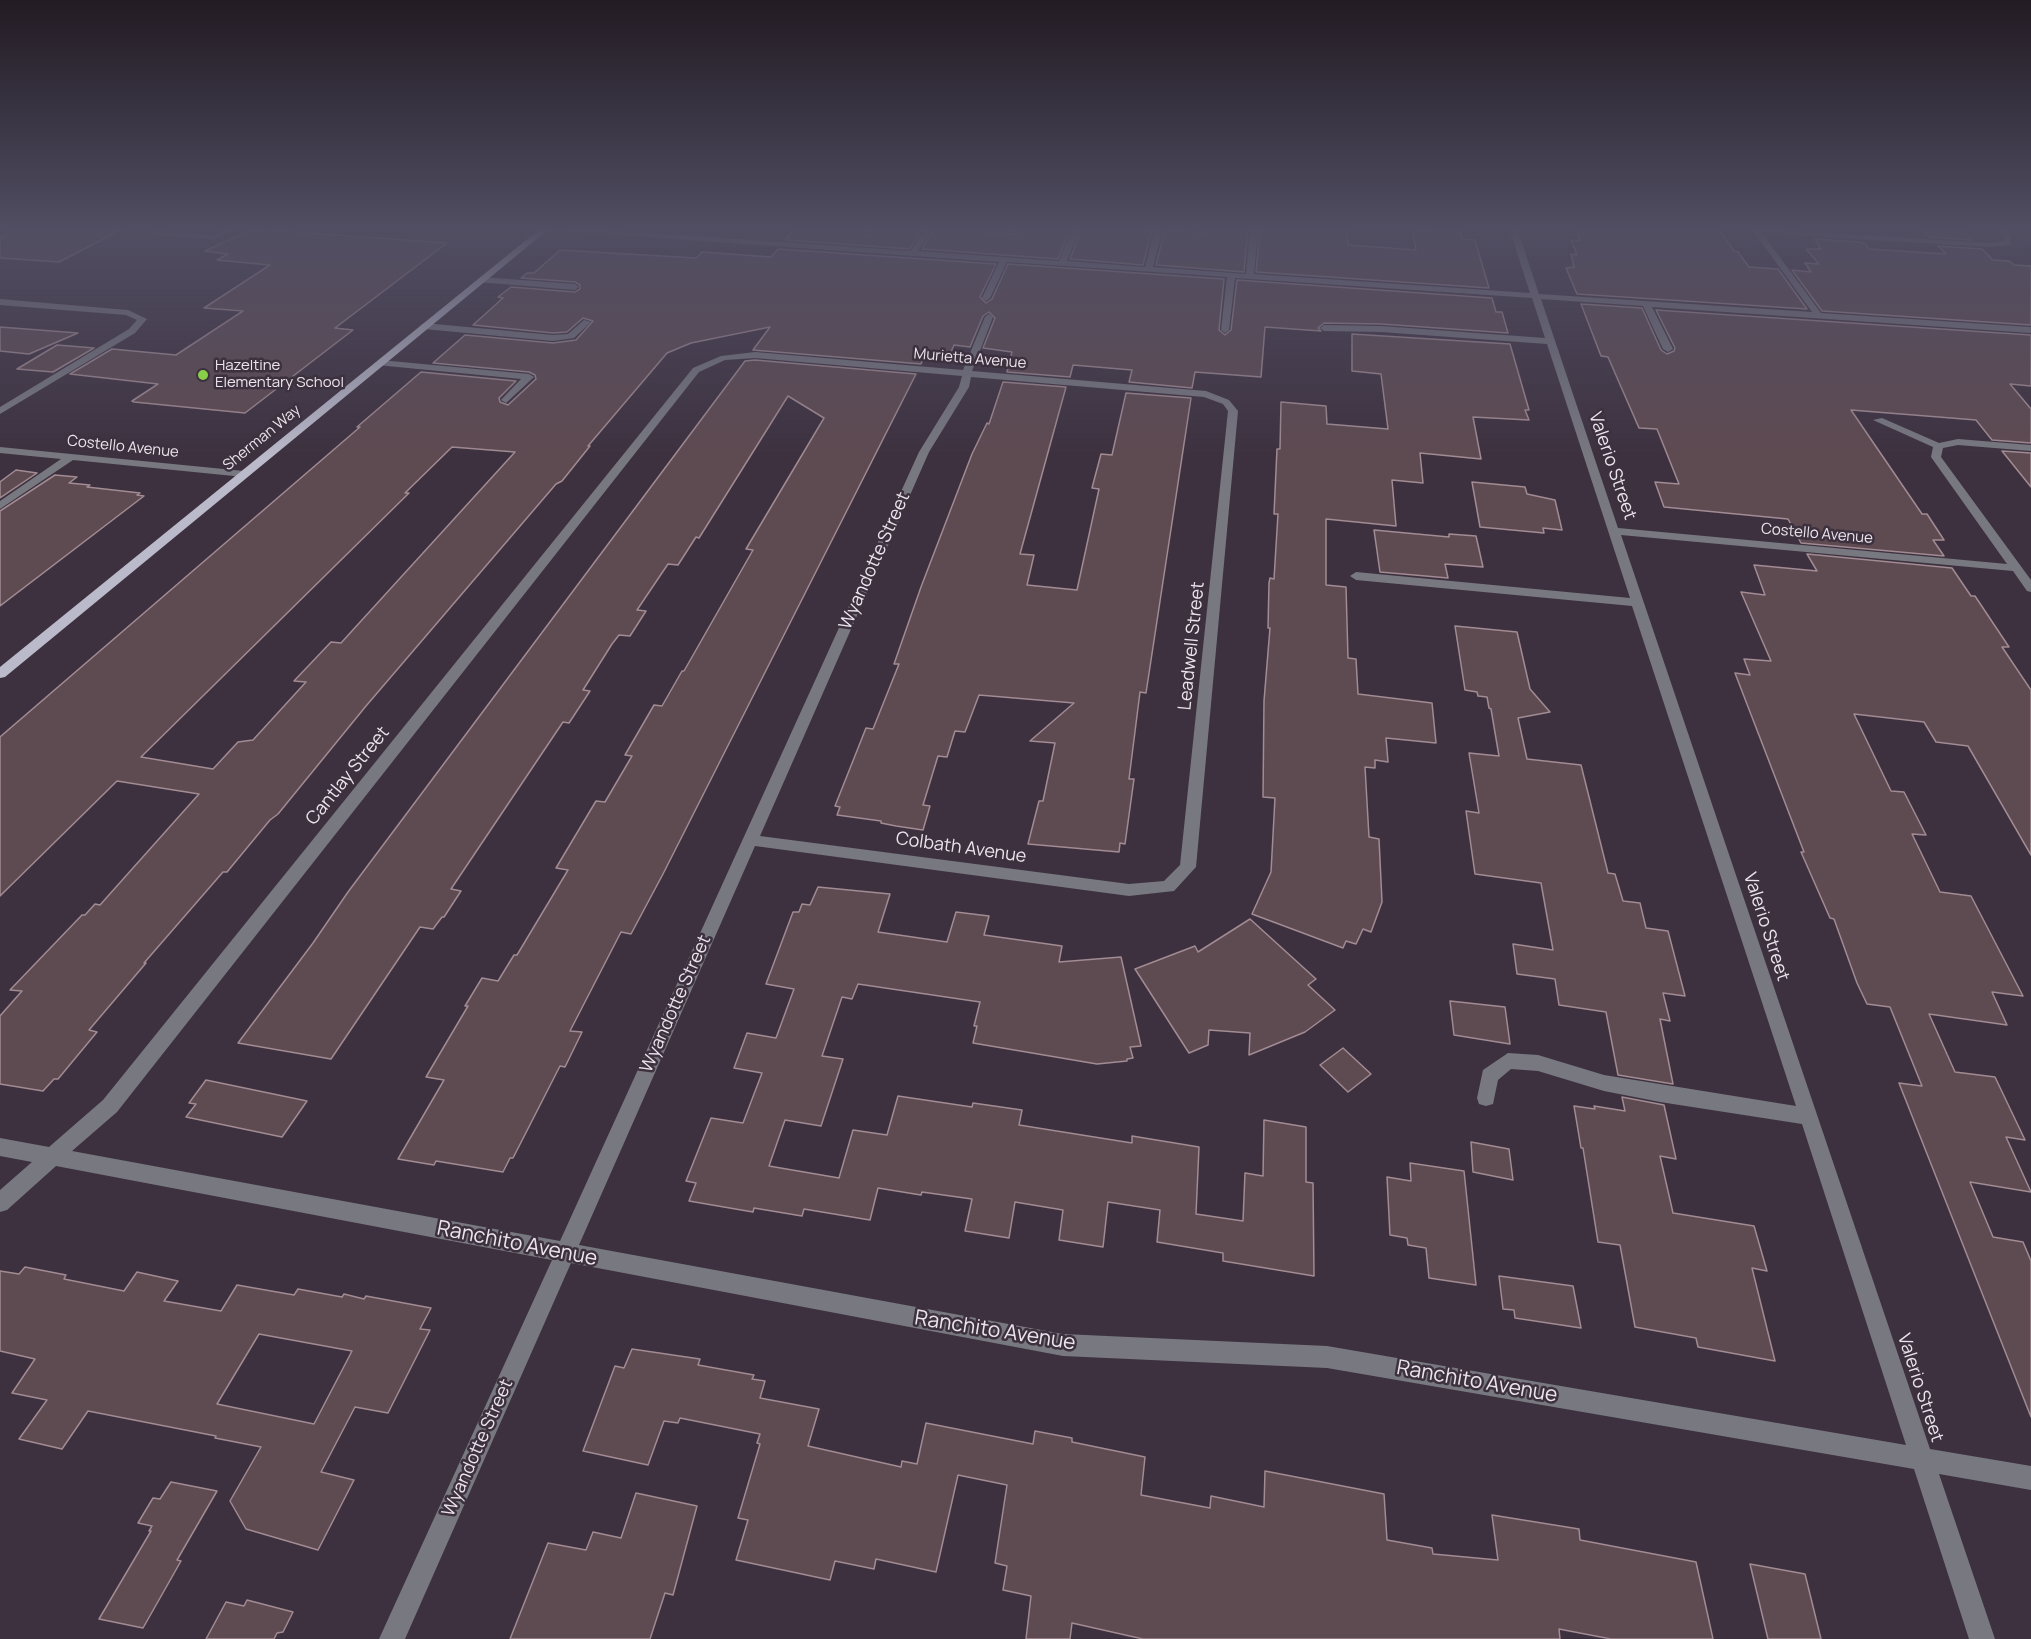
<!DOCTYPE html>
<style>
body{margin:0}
canvas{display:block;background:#3d313f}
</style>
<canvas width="2031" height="1639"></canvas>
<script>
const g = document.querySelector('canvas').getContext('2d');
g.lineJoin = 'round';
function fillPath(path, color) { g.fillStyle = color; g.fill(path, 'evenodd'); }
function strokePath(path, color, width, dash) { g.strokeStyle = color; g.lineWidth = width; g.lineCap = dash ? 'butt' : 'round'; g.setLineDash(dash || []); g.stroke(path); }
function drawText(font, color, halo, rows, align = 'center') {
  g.font = font + ' Manrope,sans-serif'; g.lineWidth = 5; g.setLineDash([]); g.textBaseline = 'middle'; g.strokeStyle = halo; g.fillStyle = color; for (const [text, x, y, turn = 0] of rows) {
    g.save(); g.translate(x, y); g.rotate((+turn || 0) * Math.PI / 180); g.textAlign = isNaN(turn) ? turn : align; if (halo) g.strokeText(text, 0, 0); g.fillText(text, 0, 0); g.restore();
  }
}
const building = new Path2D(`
 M19,228H125L59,262L0,258V237Z
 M795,228H865L863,233L868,236L878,228H922L910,249L785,240Z
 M934,228H972L978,232L1016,234L1022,231L1021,228H1070L1058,259L922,249Z
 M1082,228L1152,229L1143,265L1070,259Z
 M1208,228H1248L1244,272L1156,265L1165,230L1207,233Z
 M1260,228H1347L1348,245L1416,250L1413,234H1417L1416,231H1431L1430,228H1459L1462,239L1475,240L1489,288L1256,272Z
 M1575,228H1718L1734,251L1738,252L1749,267L1778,269L1807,309L1577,294L1566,268L1574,267L1571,254L1577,255L1571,240L1580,241Z
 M1920,228H1960L1972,240L1929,237Z
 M253,229L447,243L335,328L353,330L245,413L134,402L132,401L158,384L70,374L112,349L176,355L243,311L204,308L270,265L217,260L228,254L205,251Z
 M1815,239L1858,242L1865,244L1869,249L1946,254L1938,246L1982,249L1993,260L2009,261L2014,265L2031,266V325L1822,311L1792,270L1811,272L1805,263L1819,264L1806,249H1821Z
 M778,249L996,264L980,297L986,303L992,299L1008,264L1224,279L1219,330L1225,335L1231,330L1237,280L1492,298L1496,312H1502L1508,333L1381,324L1324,323L1318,328L1321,331L1265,327L1261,377L1195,372L1192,388L1129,382L1132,370L1073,365L1070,377L1007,372L1012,352L983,348L995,318L989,312L983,316L970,347L954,345L951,352H926L921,364L753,350L770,327L691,343L667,353L588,446H590L562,481L556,484L366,706L278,814L270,820L227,872H223L144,963H146L89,1030L97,1032L58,1079H54L43,1091L0,1084V1016L22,991L10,990L82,915H85L95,904L100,905L199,794L117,781L0,896V737L360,427H357L421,372L516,381L499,398L500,402L508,405L536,379L535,375L529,372L433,363L465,335L553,343L576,340L593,321L583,318L567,332L553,333L473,325L503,298L498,297L511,287L575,292L580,289V285L575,282L521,278L527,273H534L560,250L696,258L702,252L771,257ZM452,447L515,452L341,643L331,642L294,681L306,682L253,740L238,742L213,769L141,757L409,493H405Z
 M1581,304L1642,308L1661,350L1667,354L1674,351L1675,348L1656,310L2031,335V386L2010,384L2031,409V443L1992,440L1976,420L1851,410L1922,514H1927L1944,540H1933L1944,556L1801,543L1788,519L1664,507L1655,482L1679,484L1657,429L1639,428L1608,357L1601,356Z
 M0,327L78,333L29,354L0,351Z
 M1352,334L1510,344L1529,410H1525L1529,420L1473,417L1481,459L1420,453L1423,483L1392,480L1396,526L1326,519V585L1346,587L1348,658L1356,659L1358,694L1432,703L1436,743L1386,738L1388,762L1375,760V768L1365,767L1369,837L1379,839L1382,902L1371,932L1363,929L1356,944L1346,941L1343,948L1252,914L1271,872L1275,798L1263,797L1264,701L1270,628H1268L1269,583L1270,578L1274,579L1278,514H1274L1277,449H1280L1281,402L1326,406L1327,424L1388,429L1381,374L1352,371Z
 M57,345L94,348L53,372L17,369Z
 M755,360L916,374L663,874L631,934L621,932L570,1031L582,1032L565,1067L560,1066L513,1158H510L503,1172L436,1161L434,1165L398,1159L444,1080L426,1077L468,1006H465L482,978L498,981L514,955H517L568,870L556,868L596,801L605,802L632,756L625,755L654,705L662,706L682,671H684L753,550L746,549L824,418L788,396L699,538L696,537L678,565L668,564L637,610L646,611L630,636L619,635L612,644L583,690L590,691L569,723L563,722L451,889L461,891L444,917H442L433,929L420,927L331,1059L238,1043L313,943L348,892L745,361Z
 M1003,382L1066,387L1020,554L1034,555L1027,585L1077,590L1099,489L1092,488L1101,454L1112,455L1126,393L1191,398L1146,693L1140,692L1129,779H1134L1125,844L1120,843L1119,852L1028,844L1039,801H1043L1055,743L1030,741L1074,703L979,695L965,732L955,731L947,757L938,756L923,805L930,806L923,830L896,826L881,823V821L837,815L840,807L835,806L866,728L873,729L899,664H894L921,587L972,454L987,423L989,424Z
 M2002,451L2031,453V487Z
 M16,470L37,473L0,498V482Z
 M55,475L77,477L69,483L90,485L87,487L140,493L137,495L144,496L0,606V511Z
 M1472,482L1525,487L1527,494L1555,500L1562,530L1543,528L1544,533L1480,527Z
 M1374,530L1449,537V534L1476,536L1483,567L1445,564L1448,578L1380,572Z
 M1807,554L1952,568L1971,596H1975L2009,647H2002L2031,690V855L1968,746L1936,742L1924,722L1854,714L1891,791L1904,792L1926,835L1912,834L1940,892L1971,896L2023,996L1992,992L2007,1025L1929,1014L1955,1072L1995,1077L2025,1140L2006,1137L2031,1192L1970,1182L1993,1237L2023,1242L2031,1261V1417L1899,1083L1922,1086L1890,1007L1867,1004L1857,983L1834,919L1830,918L1801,852H1804L1735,673L1750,675L1744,659L1771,661L1741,592L1765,595L1754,565L1817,571Z
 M1455,626L1517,632L1530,689L1550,712L1518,718L1527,759L1581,765L1608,873L1615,874L1623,901L1640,903L1646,928L1668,931L1685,996L1663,993L1670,1021L1660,1019L1673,1084L1618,1075L1606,1012L1559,1005L1555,979L1517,974L1513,944L1553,950L1541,883L1475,874L1466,811L1479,813L1469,753L1499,756L1491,709L1489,708L1487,697L1478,696L1477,692L1465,690Z
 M818,887L890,894L878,932L947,942L956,912L989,916L984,935L1062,946L1059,962L1121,957L1141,1046L1130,1047L1133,1058L1127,1059V1061L1097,1064L973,1043L977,1026H974L980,1002L858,984L852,999L842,997L822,1056L843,1059L821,1126L785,1120L769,1166L839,1178L853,1130L887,1135L898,1096L972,1107L973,1103L1022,1110L1019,1125L1132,1143V1136L1199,1147L1196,1214L1243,1221L1245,1173L1263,1176L1264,1120L1306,1127V1182L1313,1183L1314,1276L1223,1261V1253L1157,1242L1160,1210L1108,1202L1103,1247L1059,1240L1063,1210L1015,1202L1009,1238L965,1231L972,1199L922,1192L921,1195L878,1188L870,1220L804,1209L802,1216L754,1208L753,1212L689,1201L696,1183L686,1181L711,1118L743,1123L762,1073L734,1068L747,1033L776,1038L794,989L766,984L793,912H799L802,904L810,905Z
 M1250,919L1316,979L1308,985L1335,1010L1305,1032L1249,1055L1250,1033L1209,1030L1208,1045L1189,1053L1135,969L1195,946L1198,952Z
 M1450,1001L1505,1007L1510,1044L1454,1035Z
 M1343,1048L1371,1074L1348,1092L1320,1065Z
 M206,1080L307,1101L282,1137L186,1117L196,1104L189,1103Z
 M1622,1097L1664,1105L1676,1159L1660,1156L1673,1213L1754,1226L1767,1271L1752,1268L1775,1361L1698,1347L1696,1338L1635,1327L1620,1245L1598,1242L1583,1148H1581L1574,1106L1595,1109L1594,1106L1625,1111Z
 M1471,1142L1509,1149L1513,1180L1473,1172Z
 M1410,1163L1464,1171L1476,1285L1429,1278L1426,1248L1408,1245L1407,1238L1390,1235L1387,1177L1411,1181Z
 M25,1267L66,1275L64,1279L124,1291L137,1272L178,1281L164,1301L221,1311L237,1285L294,1295L298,1289L342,1297L344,1294L364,1299L366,1296L431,1308L420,1329L430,1330L388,1413L355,1407L321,1472L354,1480L318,1550L246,1529L230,1501L261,1447L215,1438L216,1436L88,1411L62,1449L19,1439L47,1400L12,1393L35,1359L0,1351V1271L19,1274ZM259,1334L352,1351L314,1424L217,1404Z
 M1499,1276L1573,1286L1581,1328L1515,1318L1514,1310L1503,1309Z
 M632,1349L700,1359L698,1365L754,1375L752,1379L765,1381L760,1398L819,1409L808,1446L901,1467L902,1461L917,1464L926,1423L1033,1444L1035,1431L1072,1438V1442L1145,1457L1141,1495L1210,1508L1211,1496L1264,1507L1265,1471L1384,1494L1387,1540L1432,1548L1433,1554L1498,1560L1492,1515L1579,1529L1580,1540L1696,1562L1713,1639H1611L1559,1629L1560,1639H1143L1072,1623L1070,1639H1026L1031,1596L1003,1590L1007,1566L995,1563L1007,1485L958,1475L936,1572L876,1559L874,1569L835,1561L830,1580L736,1560L748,1520L738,1518L760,1444L757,1443L760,1434L680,1418L678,1423L664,1421L648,1465L583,1451L615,1366L624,1368Z
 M171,1482L217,1491L177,1560L181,1561L143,1628L99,1619L151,1531H149L152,1526L138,1523L153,1498L160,1499Z
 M636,1493L697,1506L673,1595L665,1593L650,1639H510L548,1543L586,1550L593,1532L621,1538Z
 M1750,1564L1805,1574L1821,1639H1768Z
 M247,1600L293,1612L283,1632L277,1633L274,1639H206L226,1602L244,1606Z`);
fillPath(building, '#5e4a51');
strokePath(building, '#a28b93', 1.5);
fillPath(new Path2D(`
 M160,228H170L165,231L214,235L227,228H236L215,239L153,235V231Z
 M543,228H578L911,251L924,228H932L918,251L1059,261L1072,228H1080L1067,261L1145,267L1155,228H1163L1153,267L1246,274L1250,228H1258L1254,274L1530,293L1509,228H1517L1539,294L1812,312L1751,228L1990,243L2003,241L2004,237L1995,228H2003L2011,234L2010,245L1990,247L1762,233L1821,313L2031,327V333L1652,307L1673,349L1668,352L1663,349L1643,306L1541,299L1618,528L2007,564L1931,457L1933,447L1873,420L1882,418L1939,443L1958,439L2031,445V451L1958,445L1943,448L1941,457L2031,580V592L2027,591L2013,571L1621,535L1930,1449L2031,1466V1490L1939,1474L1995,1639H1969L1914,1469L1327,1368L1063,1356L571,1263L405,1639H379L552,1260L56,1166L7,1210L0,1212V1190L32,1162L0,1156V1138L49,1147L103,1100L693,368L721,356L755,352L963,370L985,317L989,314L993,317L972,371L1206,391L1229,400L1238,411L1196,867L1174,891L1129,896L755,846L579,1245L1063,1334L1327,1346L1906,1445L1802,1124L1660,1102L1604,1091L1538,1071L1511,1069L1498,1080L1493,1104L1486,1106L1479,1104L1477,1098L1483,1070L1508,1053L1538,1055L1604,1075L1796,1106L1632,606L1356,580L1350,576L1356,572L1630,598L1547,344L1381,332L1324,331L1320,328L1324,325L1381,326L1545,338L1532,298L1235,278L1229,330L1225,333L1221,330L1227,277L1007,262L990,298L986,301L982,298L999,262L547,230ZM755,358L962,376L959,387L919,452L560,1241L72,1151L117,1112L699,372L725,360ZM971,377L1204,397L1223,404L1228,411L1180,865L1164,881L1129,884L760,836L929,452L969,387Z
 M868,228H876L869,234L865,232Z
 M974,228H1017L1020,230L1016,232L978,230Z
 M481,277L575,284L579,287L575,290L478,282L477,280Z
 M0,299L128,310L147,319L135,333L0,414V407L129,329L137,320L126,315L0,305Z
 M584,320L591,322L574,338L553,341L424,329L420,326L424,323L553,335L568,334Z
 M380,360L529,374L534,377L506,403L501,400L521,379L377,365V361Z
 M0,447L244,471L249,474L244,477L73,460L0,509V501L61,459L0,453Z`), '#787881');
fillPath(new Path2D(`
 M541,228H550L5,677L0,678V667Z`), '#babacb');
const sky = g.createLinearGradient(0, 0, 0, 457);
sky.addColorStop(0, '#221b23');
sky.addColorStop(0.5, '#514e63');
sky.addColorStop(1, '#514e6300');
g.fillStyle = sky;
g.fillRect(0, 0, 2031, 457);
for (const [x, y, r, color] of [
 [203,375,6,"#89ce48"]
]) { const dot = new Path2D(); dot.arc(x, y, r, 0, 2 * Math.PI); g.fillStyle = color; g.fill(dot); strokePath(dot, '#3d313f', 2); }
drawText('15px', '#ebe4ed', '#3d313f', [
 ["Murietta Avenue",970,359,5],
 ["Sherman Way",262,438,-39],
 ["Costello Avenue",123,447,6],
 ["Costello Avenue",1817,534,5]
]);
drawText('15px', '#ebe4ed', '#3d313f', [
 ["Hazeltine",215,366],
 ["Elementary School",215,383]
], 'left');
drawText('18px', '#ebe4ed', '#3d313f', [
 ["Valerio Street",1612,466,71],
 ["Wyandotte Street",875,561,-66],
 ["Leadwell Street",1192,646,-84],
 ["Cantlay Street",348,776,-51],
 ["Colbath Avenue",961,848,8],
 ["Valerio Street",1766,927,72],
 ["Wyandotte Street",676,1004,-66],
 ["Valerio Street",1920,1388,72],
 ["Wyandotte Street",478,1448,-66]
]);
drawText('21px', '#ebe4ed', '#3d313f', [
 ["Ranchito Avenue",517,1244,11],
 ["Ranchito Avenue",995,1331,9],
 ["Ranchito Avenue",1477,1382,10]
]);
</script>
